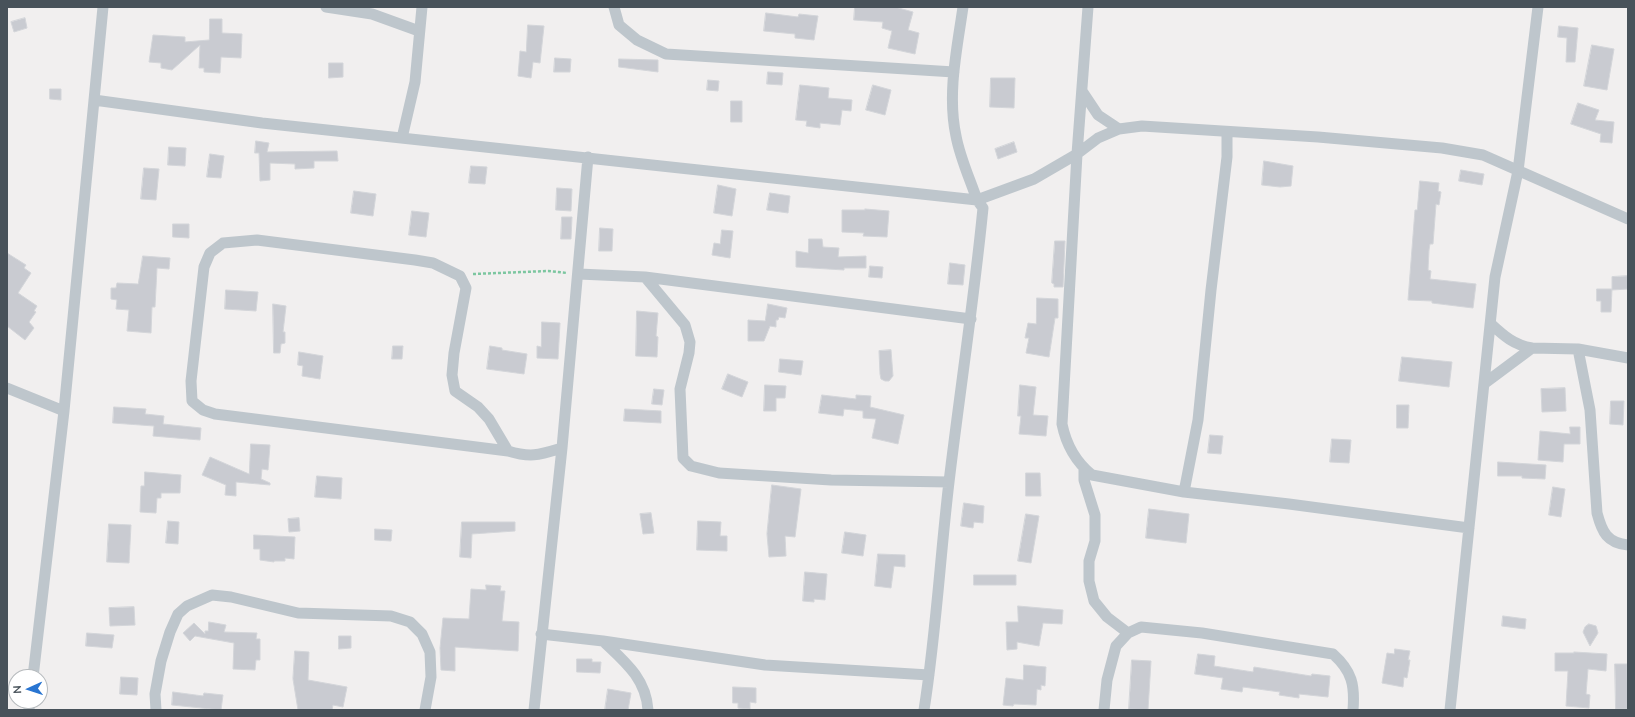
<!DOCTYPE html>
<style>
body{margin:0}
#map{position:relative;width:1635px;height:717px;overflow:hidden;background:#f1efef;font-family:Mulish,sans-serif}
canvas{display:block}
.frame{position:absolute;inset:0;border:8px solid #48525a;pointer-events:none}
.north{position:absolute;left:8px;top:669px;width:40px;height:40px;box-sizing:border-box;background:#fff;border:1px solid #b6babd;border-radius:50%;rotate:267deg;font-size:11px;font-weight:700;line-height:16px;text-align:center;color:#48525a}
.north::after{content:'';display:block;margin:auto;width:14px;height:18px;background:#2975d1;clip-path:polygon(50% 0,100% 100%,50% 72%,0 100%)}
</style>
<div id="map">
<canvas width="1635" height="717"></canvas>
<div class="frame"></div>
<div class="north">N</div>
</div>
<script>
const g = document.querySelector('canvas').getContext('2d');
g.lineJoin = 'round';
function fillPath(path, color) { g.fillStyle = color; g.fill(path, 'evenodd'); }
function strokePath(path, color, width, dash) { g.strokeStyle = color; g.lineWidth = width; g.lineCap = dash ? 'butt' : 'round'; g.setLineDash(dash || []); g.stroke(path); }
const building = new Path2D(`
 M855,7H895L913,12L908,30L919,33L915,54L888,48L892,31L882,28L883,22L854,20Z
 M766,13L798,17L799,14L818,16L814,40L795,38V34L764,31Z
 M25,18L27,28L14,32L11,22Z
 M210,19H222V33L242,34L241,58L221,57L220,73L204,72V68H199L200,45L172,70L161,68V63L149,62L153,35L185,37V42L209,40Z
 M528,25L544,26L540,63L533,62L531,78L518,76L520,51L526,52Z
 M1559,26L1578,28L1575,62H1566L1567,38L1558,37Z
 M1592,45L1614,49L1607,90L1584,86Z
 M555,58L571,59L570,72H554Z
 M619,59L658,60V72L619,67Z
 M329,63H343V77L329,78Z
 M768,72L783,73L782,85L767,84Z
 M991,78H1015L1014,108L990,107Z
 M708,80L719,81L718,91L707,90Z
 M800,85L829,88L828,98L852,100L851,111L842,110L840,125L820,123V128L806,126L807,121L796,120Z
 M873,85L891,90L885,115L866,110Z
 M50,89H61V100L50,99Z
 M731,101H742V122H731Z
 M1578,103L1599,110L1595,120L1614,122L1612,143L1600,142L1601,134L1571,124Z
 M256,141L269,143L267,152L337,151L338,161H314V168L295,169V164L270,163V180L260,181L259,153H255Z
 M1014,142L1017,152L998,159L995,149Z
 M169,147L186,148L185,166L168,165Z
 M210,154L224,156L221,178L207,177Z
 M1264,161L1293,166L1291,186L1280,187L1262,185Z
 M471,166L487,167L485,184L469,183Z
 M144,168L159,169L156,200L141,199Z
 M1461,170L1484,174L1482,185L1459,181Z
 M1420,181L1439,183L1438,191L1441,192L1439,205L1436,204L1433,244H1430L1429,250L1428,270L1431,271L1430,279L1476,284L1473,308L1432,303V301L1408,300L1415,210H1417Z
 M718,185L736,189L732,216L714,213Z
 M557,188L572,189L571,211L556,210Z
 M354,191L376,194L373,216L351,213Z
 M770,193L790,196L788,213L767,210Z
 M865,209L889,211L887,237L863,236L864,233L842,232V210H865Z
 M412,211L429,213L426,237L409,235Z
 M562,217H572L571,239H561Z
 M173,224H189V238L173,237Z
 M600,228L613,229L612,251H599Z
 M722,230L733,231L730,258L712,255L714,243L720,244Z
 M809,239H822L823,247L839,248L838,257L866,256V268H844V270L796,267V251L808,253Z
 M1055,241H1065L1063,287H1054V284L1052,283Z
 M7,253L26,265L24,268L31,273L18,293L37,306L34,311L36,312L29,322L34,328L25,340L7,326Z
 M143,256L170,258L169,269L157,268L155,307H152L151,333L127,331L129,310L116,309L117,300L111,299V288H116L117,283L138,284Z
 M950,263L965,265L963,285L948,284Z
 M870,266L883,267L882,278L869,277Z
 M1628,276V289L1612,290V277Z
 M1597,289H1612L1611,312H1601V301H1597Z
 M226,290L258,292L256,311L225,309Z
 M1037,298L1058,299V318H1055L1049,357L1026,353L1029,338H1025L1028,323L1036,324Z
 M273,304L286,306L283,332H285V343L281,344L280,353H274Z
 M768,304L787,308L785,318L779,317L778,320H776V327L770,326L764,341H748V320L765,321Z
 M637,311L658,313L656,336L658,337L657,357L636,356Z
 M542,322L560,323L558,359L537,358V346L541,347Z
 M393,346H403L402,359H392Z
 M490,346L502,348V350L527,354L524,374L487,369Z
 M891,350L893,376L889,381H885L881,379L880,374L879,351Z
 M299,352L323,356L320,379L302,376L303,366L298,365Z
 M1402,357L1452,362L1449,387L1399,381Z
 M780,359L803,361L801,375L779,372Z
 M728,374L748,382L742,397L722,389Z
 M765,385L786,386L785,398H776V411H764Z
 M1020,385L1036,387L1033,415L1048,416L1046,436L1019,434L1021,416H1018Z
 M1565,388L1566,411L1542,412L1541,389Z
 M654,389L664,390L662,405L652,404Z
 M822,395L856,399V395L871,396L870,407L904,415L898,444L872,438L876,419L863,418V411L844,409L843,416L819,413Z
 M1611,401H1624L1623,425L1610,424Z
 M1397,405H1409L1408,428H1397Z
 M114,407L146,409L145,414L164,416L163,424L201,428L200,440L153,436L154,426L113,423Z
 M625,409L661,411V423L624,421Z
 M1570,427H1580V444H1564L1563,462L1538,460L1540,431L1570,434Z
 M1210,435L1223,436L1221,454L1208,453Z
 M1332,439L1351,440L1349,463L1330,462Z
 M251,444L270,445L268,470L262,469L261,479L270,483V485L236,482V496L225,495L226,485L202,475L210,457L249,474Z
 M1498,462L1546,465L1545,479L1522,478V476H1498Z
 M145,472L181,475L180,493H161V498H157L156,513L140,512L141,486H144Z
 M1026,473H1040L1041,496H1026Z
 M317,476L342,478L341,499L315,497Z
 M772,485L801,489L795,537L785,536L786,556L769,557L767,534Z
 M1553,487L1565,489L1561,517L1549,515Z
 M964,503L984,506L983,523L974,522L973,528L961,526Z
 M1149,509L1189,514L1186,543L1146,538Z
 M651,513L654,533L643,534L640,514Z
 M1026,514L1039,516L1031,563L1018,561Z
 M299,518L300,531L289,532L288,519Z
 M168,521L179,522L178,544L166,543Z
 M698,521L721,522L720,536H727V551L697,550Z
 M462,522H515V531L472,534L471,558L460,557Z
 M109,524L131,525L129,563L107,562Z
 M375,529L392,530L391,541L375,540Z
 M845,532L866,535L863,556L842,553Z
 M254,535L295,537L294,559L285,558V561H274V562L260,560V549H254Z
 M878,554L905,555V567L894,566L891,588L875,586Z
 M805,572L827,574L825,600L814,599V602L803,601Z
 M974,575H1016V585H974Z
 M486,585L501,586L500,591H505L502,621L519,622L518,651L455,647V671L441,670L440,648L443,618L469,619L471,589L486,590Z
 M1018,606L1063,610L1062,624L1043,623L1039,646L1017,642V649L1007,650L1006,622H1018Z
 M134,607L135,625L110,626L109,608Z
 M1503,616L1526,619L1525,629L1502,626Z
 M209,622L226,625L224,632L257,633L256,639H260V660H256L255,670L233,669L234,643L195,636L190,641L183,633L194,623L205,634V631H208Z
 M1589,624L1596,626L1598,633L1590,646L1583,632L1585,627Z
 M87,633L114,635L112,648L86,646Z
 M339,636H351V648L339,649Z
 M1395,649L1410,651L1408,660H1410L1407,678L1404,677L1403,687L1382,683L1387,653L1394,654Z
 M295,651L309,652L308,680L347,687L343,707L333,705L332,710H298L293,679Z
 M1574,652L1607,654L1606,671L1588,669L1586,694L1590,695L1589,708L1566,706L1568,671H1555V653H1574Z
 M1198,654L1215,656L1214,666L1253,672L1254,667L1311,676L1312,674L1330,676L1328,697L1299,694V698L1279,695L1280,692L1243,687L1242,692L1221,689L1223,678L1195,674Z
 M577,659H592V662H601L600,673L577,672Z
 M1132,660L1151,661L1148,710L1129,709Z
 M1615,664H1627L1628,709H1616Z
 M1024,665L1046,667L1045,686L1041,685V690L1037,689L1036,705L1014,704L1013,706L1003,705L1006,678L1023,680Z
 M121,677L138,678L137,695L120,694Z
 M733,687L756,688V703L750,702V709L738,708V703H733Z
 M608,689L631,693L628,710H605Z
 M173,692L203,696L204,693L223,695L221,710L172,705Z`);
fillPath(building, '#c9cbd1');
strokePath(building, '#d3d5d9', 1);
strokePath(new Path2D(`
 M473,274L548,271L567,273`), '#7cc6a0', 2.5, [3, 2]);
strokePath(new Path2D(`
 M326,7L372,14L419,31
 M614,7L619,25L637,40L666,54L954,72
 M1088,7L1077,154L1062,424C1066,444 1076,462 1092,475L1184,492L1289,504L1469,528
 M1082,91L1098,115L1119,129
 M94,100L262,123L977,200L1034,179L1077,154L1098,138L1119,129L1142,126L1318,137L1442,148L1483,155L1628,219
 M402,138L415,82L422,7
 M579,274L645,277L971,319
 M645,277L685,325L690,342L689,353L680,389L683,458L691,466L719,473L831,480L949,482
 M1491,324C1504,336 1514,345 1532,348
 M1578,349L1590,410L1597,513C1602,532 1607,543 1628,545
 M1485,383L1532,348L1578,349L1628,358
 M7,388L64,411
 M508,451L489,419L478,407L455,391L452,375L454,353L466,288L460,276L433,263L415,260L257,240L223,243L210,253L204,267L191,381L192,401L203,410L215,414L508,451C531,458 539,455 562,448
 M1084,468V480L1095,515V541L1089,561V581L1094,601L1107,617L1128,633
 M1184,492L1198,420L1211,290L1227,157V132
 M541,634L603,641L765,665L929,675
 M603,641C624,661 646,678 648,710
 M33,677L64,411L103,7
 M29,710L30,701
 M156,710L155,694L161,661L170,632L178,614L187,606L212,595L231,597L298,613L391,616L410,622L422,634L430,652L431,677L425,710
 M534,710L562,448L588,157
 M924,710C936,634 940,558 949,482C960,390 974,300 983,208L977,200C970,179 960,158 956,136C947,94 957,49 963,7
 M1104,710L1107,680L1116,646L1128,633L1141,627L1202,633L1333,654C1352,671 1355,685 1353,710
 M1450,710L1495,277L1518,171L1538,7`), '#bec6cc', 11);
</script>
